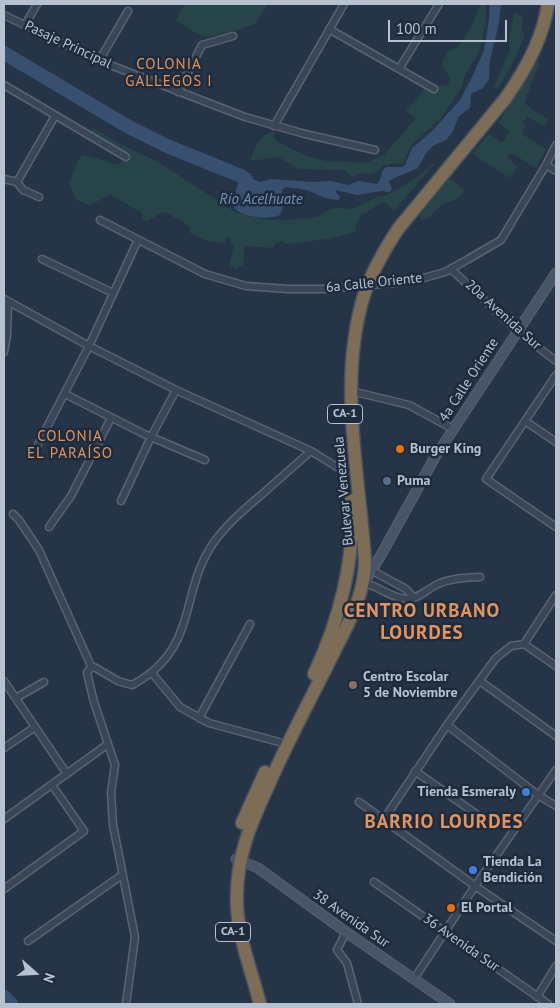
<!DOCTYPE html>
<meta charset="utf-8">
<style>
body{margin:0}
#map{position:relative;width:560px;height:1008px;overflow:hidden;background:#253447;font-family:"PT Sans",sans-serif}
canvas{display:block}
.frame{position:absolute;inset:0;border:5px solid #b8c1cf;pointer-events:none}
.north{position:absolute;left:10px;top:948px;width:50px;height:50px;-webkit-text-stroke:4px #1e2b3c;paint-order:stroke;rotate:109deg;font-size:14px;font-weight:700;line-height:20px;text-align:center;color:#b8c1cf}
.north::after{content:'';display:block;margin:auto;width:18px;height:22px;background:#b8c1cf;clip-path:polygon(50% 0,100% 100%,50% 72%,0 100%)}
.scale{position:absolute;left:388px;top:20px;width:119px;height:22px;box-sizing:border-box;border:2px solid #b8c1cf;border-top:0;padding-left:6px;font-size:15px;line-height:18px;white-space:nowrap;color:#b8c1cf;-webkit-text-stroke:4px #1e2b3c;paint-order:stroke}
</style>
<div id="map">
<canvas width="560" height="1008"></canvas>
<div class="frame"></div>
<div class="north">N</div>
<div class="scale">100 m</div>
</div>
<script>
const g = document.querySelector('canvas').getContext('2d');
g.lineJoin = 'round';
function fillPath(path, color) { g.fillStyle = color; g.fill(path, 'evenodd'); }
function strokePath(path, color, width, dash) { g.strokeStyle = color; g.lineWidth = width; g.lineCap = dash ? 'butt' : 'round'; g.setLineDash(dash || []); g.stroke(path); }
function drawText(font, color, halo, rows, align = 'center') {
  g.font = font + ' "PT Sans",sans-serif'; g.lineWidth = 5; g.setLineDash([]); g.textBaseline = 'middle'; g.strokeStyle = halo; g.fillStyle = color; for (const [text, x, y, turn = 0] of rows) {
    g.save(); g.translate(x, y); g.rotate((+turn || 0) * Math.PI / 180); g.textAlign = isNaN(turn) ? turn : align; if (halo) g.strokeText(text, 0, 0); g.fillText(text, 0, 0); g.restore();
  }
}
fillPath(new Path2D(`
 M185,4H268L255,24L222,34L206,37L199,35L176,20Z
 M480,4H486V17L482,42L477,56L465,75L461,89L439,120L412,144L404,161L400,163L384,165L376,172L371,174L365,173L351,177L345,170L298,169L282,159L274,157L258,160H251C253,148 260,136 271,132L274,133V137L278,142L306,156L326,161L365,163L384,155L416,118L406,111L429,83L447,86L450,79L442,63L447,52L458,47L472,26Z
 M514,13L521,15L523,19L521,29L525,34L524,37L515,59L498,89L494,87L510,50L509,40Z
 M536,62L540,64L533,78L525,103C529,109 541,114 548,119L544,127L527,116L523,123L526,126L522,134L546,149L536,168L513,154H508V157L517,167L510,178L472,154L484,139L490,134L502,143L510,131L498,123L525,82Z
 M93,128L118,143L158,162L237,213L266,220L305,219L319,216L327,211L335,208L352,209L379,196H385L408,183L435,163L394,211L384,201L365,213H362L356,225L355,232L328,239L286,244L283,241L276,243L273,248L245,246L243,265L239,266L237,270L229,266L234,245L230,244L231,239L226,237L225,243L209,241L190,233V227L166,212L159,214L148,221L143,220L142,213L111,195L89,205L77,200L69,184L77,163L82,155C94,156 106,162 118,165L128,155L91,132Z
 M450,178L464,190C454,207 448,198 439,207C434,211 431,217 424,220L419,216Z`), '#274548');
fillPath(new Path2D(`
 M490,4H501L499,23L490,60L489,79L483,88L471,94L470,108L459,116L452,133L446,140L433,146L426,153L418,168L390,180L389,183L392,188L390,192L381,191L357,195L336,190V192L340,197L338,200L325,198L307,190L286,187L282,190L283,207L280,215C268,220 244,218 234,208V198L239,180L232,172L251,173V178L260,182L271,179L312,182L331,181L348,185L359,181L377,184C382,179 380,172 386,167H402L405,165L412,148L431,132L460,100L473,75L484,50L489,20Z`), '#37506f');
strokePath(new Path2D(`
 M4,53L127,126L167,146L241,176L246,180
 M4,997L11,1004`), '#37506f', 14);
const street = new Path2D(`
 M4,15L92,58L245,117L305,134L375,150
 M25,25L37,4
 M329,29L434,89
 M99,61L128,11
 M399,69L439,4
 M4,85L126,157
 M178,92L202,45L233,36
 M274,126L344,4
 M546,165L556,171
 M4,179L17,182L23,190L39,197
 M17,182L55,116
 M100,220L205,274L246,286L288,289H327
 M42,259L113,293
 M451,269L518,332L556,361
 M393,283L420,279L445,272L465,261L501,240L546,165L556,145
 M4,299L89,346L176,390L311,451L340,469L349,470
 M4,352L7,335L8,301
 M556,375L486,479L556,527
 M351,391L409,405L453,429
 M65,394L144,434L205,460
 M525,421L556,442
 M32,456L89,346L138,240
 M121,501L151,437L176,390
 M13,514L19,520L39,550L92,668
 M49,527L71,496L111,418
 M369,569L406,589L414,598
 M363,583C378,585 392,599 407,599C419,599 427,589 438,584C451,578 465,578 480,577
 M524,644L556,666
 M152,673L180,707L209,723L279,742
 M4,681L67,774
 M480,681L556,736
 M16,698L44,682
 M199,718L250,624
 M447,725L538,795L556,806
 M4,748L35,727
 M415,771L479,816
 M359,802L475,886L556,941
 M4,819L108,744
 M384,819L447,725L496,658L511,646L524,644L556,595
 M374,882L548,1004
 M4,889L84,831L52,785
 M346,932L337,950L347,963L358,1004
 M28,941L122,875
 M414,979L475,886L556,770
 M537,997L556,966
 M126,1004L135,937L113,825L111,793L115,765L94,702L87,673L90,668L94,667L118,681L132,685C200,649 178,593 214,542C227,524 243,510 260,496C277,481 294,466 311,451`);
const secondary = new Path2D(`
 M365,581L381,555L435,457L556,273
 M236,859L258,868L346,932L450,1004`);
const highway = new Path2D(`
 M314,674C339,621 356,559 351,500
 M242,823L265,772
 M260,1004C252,972 238,938 237,905C235,858 251,823 270,782C288,741 309,702 329,662C345,629 365,598 365,560C359,471 337,379 365,292C373,269 385,249 398,229L505,99C525,71 543,39 548,4`);
strokePath(street, '#586473', 9);
strokePath(secondary, '#586473', 11);
strokePath(highway, '#445161', 15);
strokePath(street, '#3a4656', 6);
strokePath(secondary, '#475569', 9);
strokePath(highway, '#7d6c56', 12);
const streetBridge = new Path2D(`
 M327,289L393,283`);
strokePath(streetBridge, '#586473', 9, []);
strokePath(streetBridge, '#3a4656', 6);
for (const [x, y, r, color] of [
 [400,449,5,"#e8710a"],
 [387,481,5,"#5c6f8a"],
 [353,685,5,"#8d6e63"],
 [526,792,5,"#3f7fe0"],
 [473,870,5,"#3f7fe0"],
 [451,908,5,"#e8710a"]
]) { const dot = new Path2D(); dot.arc(x, y, r, 0, 2 * Math.PI); g.fillStyle = color; g.fill(dot); strokePath(dot, '#1e2b3c', 2); }
for (const [x, y, w] of [
 [345,414,35],
 [233,932,35]
]) { const box = new Path2D(); box.roundRect(x - w / 2, y - 9.5, w, 19, 4); g.fillStyle = '#1e2b3c'; g.fill(box); strokePath(box, '#b8c1cf', 1); }
drawText('bold 12px', '#b8c1cf', null, [
 ["CA-1",345,414],
 ["CA-1",233,932]
]);
drawText('14px', '#b8c1cf', '#1e2b3c', [
 ["Pasaje Principal",68,45,25],
 ["6a Calle Oriente",374,283,-6],
 ["20a Avenida Sur",503,315,42],
 ["4a Calle Oriente",469,380,-57],
 ["Bulevar Venezuela",344,491,-95],
 ["38 Avenida Sur",351,919,35],
 ["36 Avenida Sur",461,943,35]
]);
drawText('bold 14px', '#b8c1cf', '#1e2b3c', [
 ["Burger King",410,449],
 ["Puma",397,481],
 ["Centro Escolar",363,677],
 ["5 de Noviembre",363,693],
 ["Tienda Esmeraly",516,792,"right"],
 ["Tienda La",483,862],
 ["Bendición",483,878],
 ["El Portal",461,908]
], 'left');
g.letterSpacing = '1px';
drawText('15px', '#e19460', '#1e2b3c', [
 ["COLONIA",169,65],
 ["GALLEGOS I",169,82],
 ["COLONIA",70,437],
 ["EL PARAÍSO",70,454]
]);
g.letterSpacing = '0px';
drawText('italic 15px', '#7593b5', '#1e2b3c', [
 ["Río Acelhuate",261,200]
]);
g.letterSpacing = '1px';
drawText('bold 19px', '#e19460', '#1e2b3c', [
 ["CENTRO URBANO",422,612],
 ["LOURDES",422,634],
 ["BARRIO LOURDES",444,823]
]);
g.letterSpacing = '0px';
</script>
